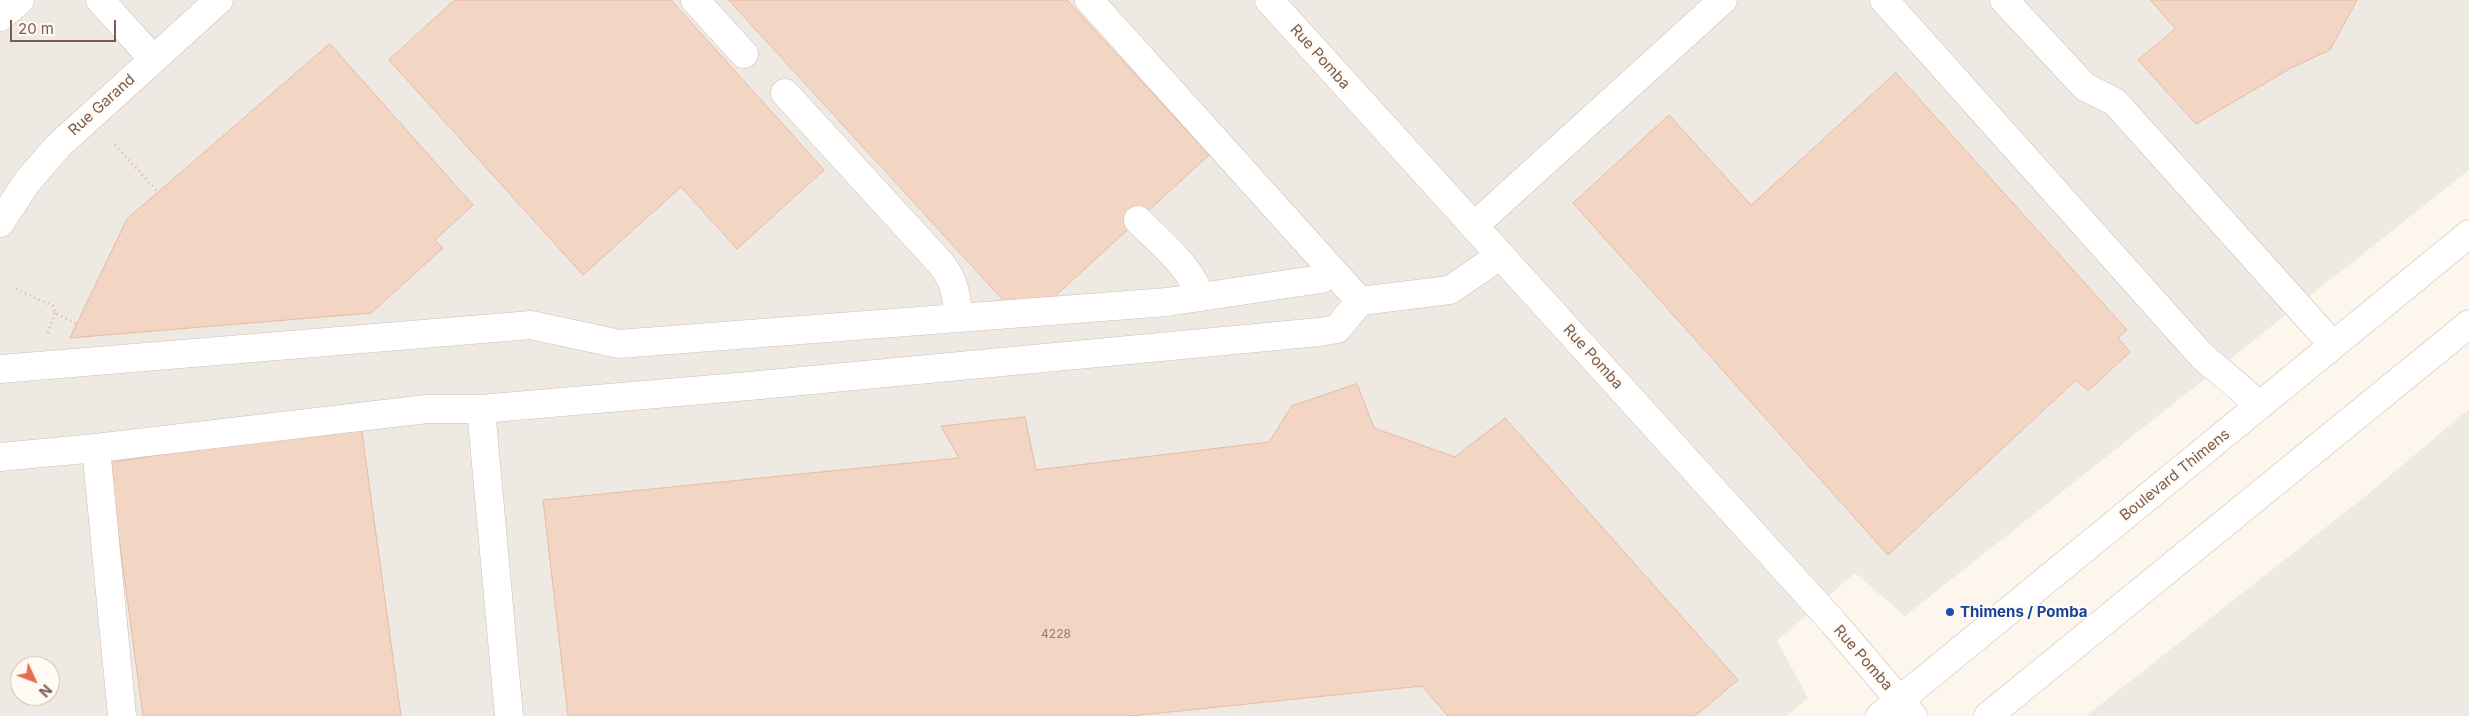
<!DOCTYPE html>
<style>
body{margin:0}
#map{position:relative;width:2469px;height:716px;overflow:hidden;background:#fdf6ec;font-family:Inter,sans-serif}
canvas{display:block}
.north{position:absolute;left:10px;top:656px;width:50px;height:50px;box-sizing:border-box;background:#fffaf3;border:1px solid #cabbb1;border-radius:50%;rotate:133deg;font-size:14px;font-weight:700;line-height:20px;text-align:center;color:#7a5c4d}
.north::after{content:'';display:block;margin:auto;width:18px;height:22px;background:#e76f51;clip-path:polygon(50% 0,100% 100%,50% 72%,0 100%)}
.scale{position:absolute;left:10px;top:20px;width:106px;height:22px;box-sizing:border-box;border:2px solid #7a5c4d;border-top:0;padding-left:6px;font-size:15px;line-height:18px;white-space:nowrap;color:#7a5c4d;-webkit-text-stroke:4px #fffaf3;paint-order:stroke}
</style>
<div id="map">
<canvas width="2469" height="716"></canvas>
<div class="north">N</div>
<div class="scale">20 m</div>
</div>
<script>
const g = document.querySelector('canvas').getContext('2d');
g.lineJoin = 'round';
function fillPath(path, color) { g.fillStyle = color; g.fill(path, 'evenodd'); }
function strokePath(path, color, width, dash) { g.strokeStyle = color; g.lineWidth = width; g.lineCap = dash ? 'butt' : 'round'; g.setLineDash(dash || []); g.stroke(path); }
function drawText(font, color, halo, rows, align = 'center') {
  g.font = font + ' Inter,sans-serif'; g.lineWidth = 4.5; g.setLineDash([]); g.textBaseline = 'middle'; g.strokeStyle = halo; g.fillStyle = color; for (const [text, x, y, turn = 0] of rows) {
    g.save(); g.translate(x, y); g.rotate((+turn || 0) * Math.PI / 180); g.textAlign = isNaN(turn) ? turn : align; if (halo) g.strokeText(text, 0, 0); g.fillText(text, 0, 0); g.restore();
  }
}
fillPath(new Path2D(`
 M0,0H2469V170L1905,616L1855,573L1777,641L1808,698L1787,716H0ZM20,666H50V696H20Z
 M2469,409V716H2086L2367,495Z`), '#efe9e4');
const building = new Path2D(`
 M455,0H671L824,170L737,249L681,187L583,275L389,60Z
 M729,0H1067L1209,155L1052,299L1008,305Z
 M2151,0H2357L2330,50L2291,68L2196,124L2138,60L2175,29Z
 M330,44L473,205L435,240L443,248L371,313L70,338L127,219Z
 M1896,73L2127,330L2118,338L2130,352L2088,391L2076,380L1888,555L1573,203L1669,115L1751,205Z
 M1357,384L1374,428L1455,457L1505,418L1738,680L1695,716H1448L1422,686L1131,716H568L543,500L959,458L941,426L1025,417L1036,470L1269,442L1292,406Z
 M361,425L401,716H143L109,463Z`);
fillPath(building, '#f3d5c3');
strokePath(building, '#e6bba3', 1);
const minor = new Path2D(`
 M100,0L153,59
 M695,0L744,54
 M1089,0L1360,301L1450,290L1501,255
 M1269,0L1833,622L1913,716
 M1884,0L2202,356C2222,374 2241,386 2258,406
 M2004,0L2085,87L2115,102L2333,345
 M0,17L20,0
 M785,93L943,266C955,283 957,298 958,318
 M1138,220C1159,242 1192,267 1200,297
 M0,223L27,182L58,146L219,0
 M1474,226L1723,0
 M0,369L531,325L619,344L1167,302L1321,279L1333,271
 M481,409L509,716
 M96,448L427,409H481L749,386L1319,332L1337,329L1360,301
 M0,457L96,448L122,716
 M1880,716L2469,234
 M1988,716L2469,324`);
strokePath(minor, '#d1beb0', 29);
strokePath(new Path2D(`
 M115,145L158,192
 M16,289L53,306L55,313L77,324
 M48,333L55,313`), '#d9b8a5', 3, [1, 4]);
strokePath(minor, '#fff', 28);
for (const [x, y, r, color] of [
 [1950,612,5,"#1a4fb4"]
]) { const dot = new Path2D(); dot.arc(x, y, r, 0, 2 * Math.PI); g.fillStyle = color; g.fill(dot); strokePath(dot, '#fffaf3', 2); }
drawText('12px', '#987a6a', null, [
 ["4228",1056,634]
]);
drawText('15px', '#7a5c4d', '#fffaf3', [
 ["Rue Pomba",1320,57,48],
 ["Rue Garand",102,105,-42],
 ["Rue Pomba",1593,357,48],
 ["Boulevard Thimens",2175,475,-39],
 ["Rue Pomba",1863,658,49]
]);
drawText('bold 15px', '#164399', '#fffaf3', [
 ["Thimens / Pomba",1960,612]
], 'left');
</script>
